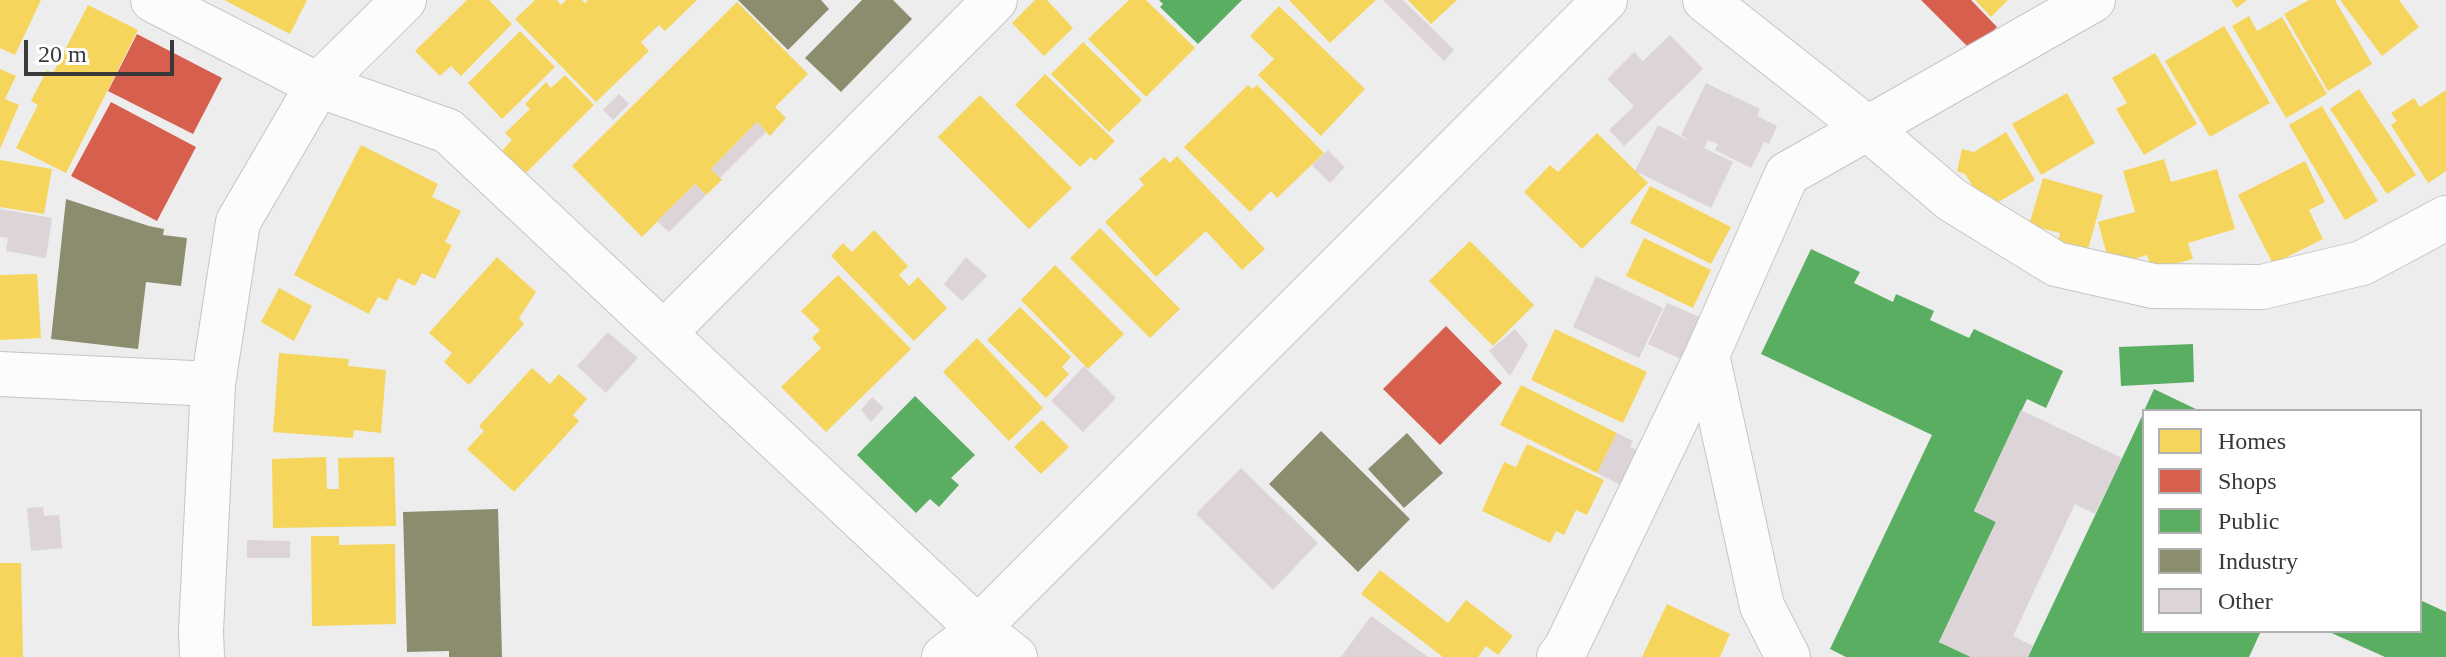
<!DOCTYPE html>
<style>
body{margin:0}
#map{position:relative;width:2446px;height:657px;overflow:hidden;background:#ededed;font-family:Georgia,serif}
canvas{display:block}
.legend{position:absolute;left:2142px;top:409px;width:280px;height:224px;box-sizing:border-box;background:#fff;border:2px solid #b0b0b0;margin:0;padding:10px 14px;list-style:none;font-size:24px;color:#39393a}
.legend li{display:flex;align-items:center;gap:16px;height:40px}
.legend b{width:40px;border:2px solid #b0b0b0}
.scale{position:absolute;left:24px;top:40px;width:150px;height:36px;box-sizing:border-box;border:4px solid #39393a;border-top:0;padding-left:10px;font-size:24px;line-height:28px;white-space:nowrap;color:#39393a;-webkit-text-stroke:6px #fff;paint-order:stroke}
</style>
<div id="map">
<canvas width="2446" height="657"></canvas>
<ul class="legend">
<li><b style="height:22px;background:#f6d55c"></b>Homes</li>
<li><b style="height:22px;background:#d6604d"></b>Shops</li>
<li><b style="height:22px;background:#5aae61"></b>Public</li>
<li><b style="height:22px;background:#8c8c6e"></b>Industry</li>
<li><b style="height:22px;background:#dcd4d7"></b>Other</li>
</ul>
<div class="scale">20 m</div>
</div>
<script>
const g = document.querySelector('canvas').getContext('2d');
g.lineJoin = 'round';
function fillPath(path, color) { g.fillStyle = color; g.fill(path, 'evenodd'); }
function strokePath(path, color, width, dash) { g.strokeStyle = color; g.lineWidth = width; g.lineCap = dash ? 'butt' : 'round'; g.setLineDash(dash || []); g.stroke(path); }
fillPath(new Path2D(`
 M0,0H41L15,55L0,48Z
 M224,0H307L290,34Z
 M467,0H489L512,24L461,76L451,66L440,76L415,51Z
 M535,0H557L561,5L566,0H582L585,3L588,0H697L665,31L659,25L641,42L649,51L596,102L515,19Z
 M1035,0H1047L1073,28L1044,56L1012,23Z
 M1129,0H1146L1195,48L1146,97L1088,39Z
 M1289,0H1376L1330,43Z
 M1408,0H1457L1431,24Z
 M1975,0H2008L1991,17Z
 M2231,0H2247L2237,8Z
 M2309,0H2335L2372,64L2328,91L2284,14Z
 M2340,0H2399L2419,27L2382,56Z
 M737,2L808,74L775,107L786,118L770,136L757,122L711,169L722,180L706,195L695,184L642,237L572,166Z
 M88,5L138,30L66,173L16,148L38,105L31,101L47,70L53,73Z
 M1279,6L1365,89L1321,136L1258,75L1274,59L1250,36Z
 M2249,16L2257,31L2282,17L2327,94L2286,118L2232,26Z
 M2224,26L2270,103L2210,137L2165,61Z
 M520,31L555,67L502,119L468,83Z
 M1083,42L1142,100L1109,132L1051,74Z
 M2155,53L2197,124L2144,155L2116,109L2127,103L2112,78Z
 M0,69L16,76L5,99L19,105L0,149Z
 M1045,74L1115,141L1095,161L1091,157L1080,167L1015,105Z
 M565,75L594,105L522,177L499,154L512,140L505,133L530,109L525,104L546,82L551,88Z
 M1248,85L1252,89L1257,85L1324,153L1277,198L1271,191L1250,212L1184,147Z
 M2359,89L2416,175L2387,194L2330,109Z
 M2446,90V171L2428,183L2391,125L2397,121L2391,113L2414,98L2420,107Z
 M2067,93L2095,143L2041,175L2012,124Z
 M980,95L1072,188L1029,229L938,137Z
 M2322,106L2378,201L2345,220L2289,125Z
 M2006,132L2035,180L1987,209L1965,174L1957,171L1962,149L1974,152Z
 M1597,133L1648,183L1582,249L1524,192L1550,165L1558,172Z
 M361,145L438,184L432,197L461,211L445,242L452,245L435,279L422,273L415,286L398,278L387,301L378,297L369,314L294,275Z
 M1177,156L1265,249L1242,270L1206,231L1156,277L1105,222L1144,185L1139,179L1164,157L1170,163Z
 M2164,159L2171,182L2217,169L2235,229L2188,243L2193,259L2152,270L2147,255L2110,266L2098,222L2135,212L2123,171Z
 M0,160L52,169L44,214L0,207Z
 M2305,161L2325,202L2309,210L2323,239L2273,264L2238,195Z
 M2043,178L2103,195L2087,253L2057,245L2060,233L2029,225Z
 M1650,186L1731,227L1711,264L1630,223Z
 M1100,228L1180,309L1150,338L1070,258Z
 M874,230L908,266L899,275L909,286L918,277L947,308L914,341L831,256L843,243L852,252Z
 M1644,238L1711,270L1693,308L1626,276Z
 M1470,241L1534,305L1493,346L1429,281Z
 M497,257L536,292L519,318L524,324L469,385L444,362L452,353L429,333Z
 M1055,265L1124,334L1088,369L1021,300Z
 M37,274L41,338L0,340V275Z
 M838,275L911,349L826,432L781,387L821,348L812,338L820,330L801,311Z
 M279,288L312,306L294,341L261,322Z
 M1020,307L1071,357L1062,367L1069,374L1046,398L987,340Z
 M1555,329L1647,372L1623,423L1531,380Z
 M977,338L1043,408L1009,441L943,372Z
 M279,353L349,359L348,366L386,370L381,433L354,430L353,438L273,432Z
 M532,368L550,384L559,374L587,399L573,415L579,421L514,492L467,449L484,431L479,426Z
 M1521,385L1617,433L1597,473L1500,425Z
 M1042,420L1069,447L1041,474L1014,447Z
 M1527,444L1604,480L1587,515L1576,510L1564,535L1556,531L1550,543L1482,511L1504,462L1516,467Z
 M326,457L327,489H339L338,458L394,457L396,526L273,528L272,459Z
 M311,536H339V545L395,544L396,624L312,626Z
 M0,563H21L23,657H0Z
 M1380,570L1448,623L1466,600L1513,636L1498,655L1486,646L1478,657H1443L1361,594Z
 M1667,604L1730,634L1720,657H1642Z`), '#f6d55c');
fillPath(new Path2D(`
 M1921,0H1971L1997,27L1972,51Z
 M137,34L222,78L193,134L108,91Z
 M111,102L196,147L157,221L71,176Z
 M1446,326L1502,383L1440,445L1383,389Z`), '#d6604d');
fillPath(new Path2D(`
 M1159,0H1242L1198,44L1160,7L1163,4Z
 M1811,249L1860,272L1854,283L1893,302L1896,294L1934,311L1930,320L1969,338L1974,329L2063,371L2046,408L2027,399L1974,511L1996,522L1939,642L1971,657H1846L1830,649L1932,435L1761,354Z
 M2193,344L2194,382L2121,386L2119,347Z
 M2154,389L2200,411H2144Z
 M915,396L975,455L951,478L959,485L939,507L930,499L916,513L857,455Z
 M2144,412V631H2261L2249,657H2028Z
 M2420,600L2446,612V657H2385L2327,631H2420Z`), '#5aae61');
fillPath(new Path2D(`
 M738,0H821L829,9L788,50Z
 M862,0H893L912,19L841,92L805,58Z
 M66,199L149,226L164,229L163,235L187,238L181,286L146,282L138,349L51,339Z
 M1321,431L1410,519L1358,572L1269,484Z
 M1407,433L1443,473L1404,508L1368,469Z
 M498,509L502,657H449V651L407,652L403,512Z`), '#8c8c6e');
fillPath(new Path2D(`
 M1383,0H1403L1454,50L1444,61Z
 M1670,35L1703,69L1624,146L1609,130L1634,106L1607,79L1634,52L1643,61Z
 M1706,83L1760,109L1757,116L1777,126L1769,144L1764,142L1751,168L1715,150L1718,144L1708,140L1704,148L1733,162L1711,208L1635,171L1658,125L1691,142L1681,135Z
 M619,94L629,104L613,120L603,110Z
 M757,122L766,132L720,178L711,169Z
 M1328,150L1345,167L1330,183L1312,165Z
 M695,184L706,195L669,232L657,221Z
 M0,209L52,218L46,258L6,251L8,238L0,237Z
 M966,257L987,276L962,301L944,284Z
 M1596,276L1663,308L1639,358L1573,327Z
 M1667,303L1702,318L1683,360L1648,344Z
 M1515,329L1528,345L1510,376L1489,351Z
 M608,332L638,358L606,393L577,366Z
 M1084,366L1116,398L1083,432L1051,401Z
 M872,397L884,408L871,422L861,410Z
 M2021,410L2122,458L2095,514L2075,504L2013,636L2033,646L2028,657H1971L1939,642L1996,522L1974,511Z
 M1617,433L1633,441L1630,447L1641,452L1623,486L1597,473Z
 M1241,468L1318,543L1273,590L1196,514Z
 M43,507L44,516L59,515L62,548L31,551L27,508Z
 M247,540L290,541V558H247Z
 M1371,616L1428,657H1341Z`), '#dcd4d7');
const minor = new Path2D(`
 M153,0L318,85L448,131L978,628L1015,657
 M1705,0L1866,127L1952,200L2056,264L2153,286L2262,287L2362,263L2446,218
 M664,333L995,0
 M1707,355L1762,606L1788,657
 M0,374L213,384
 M202,657L201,631L213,384L238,222L318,85L404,0
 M944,657L965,641L1605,0
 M1559,657L1566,648L1707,355L1787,174L2093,0`);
strokePath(minor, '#c5c5c5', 46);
strokePath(minor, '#fcfcfc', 44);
</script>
